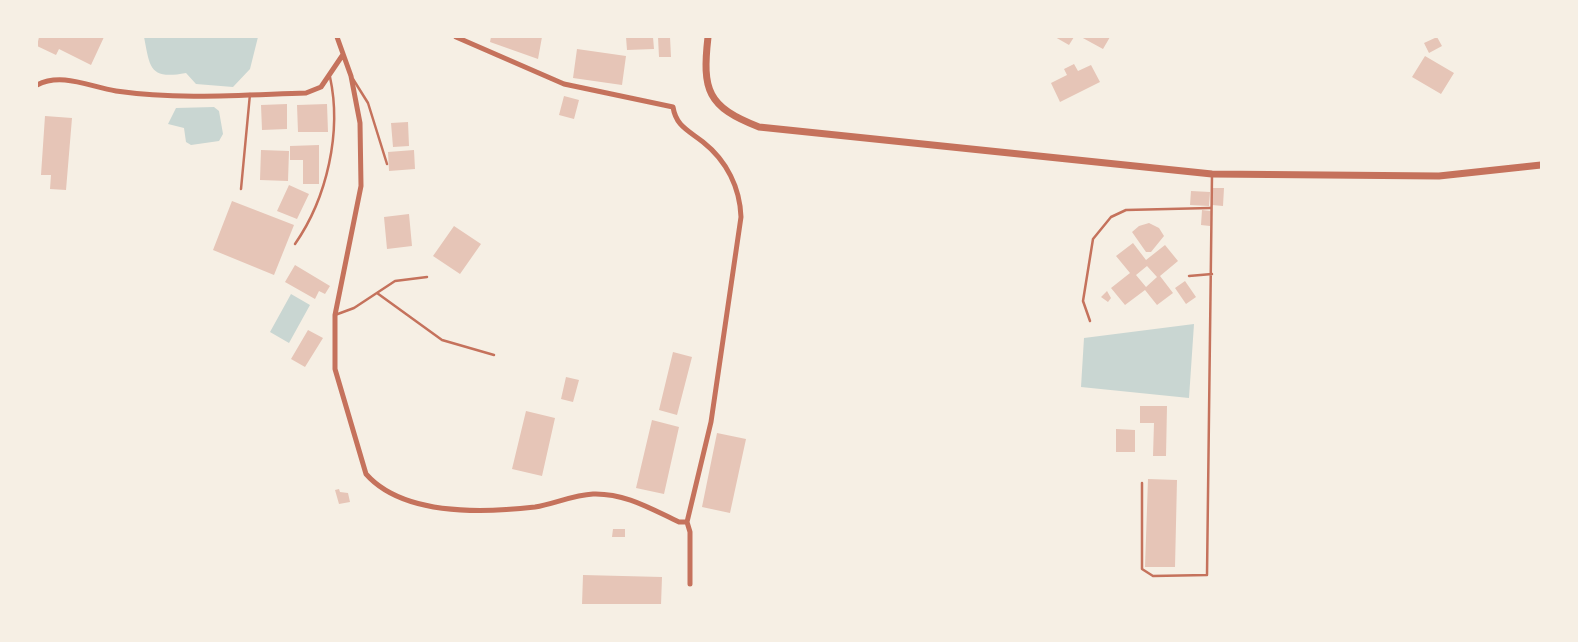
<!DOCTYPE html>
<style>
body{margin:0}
#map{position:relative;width:1578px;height:642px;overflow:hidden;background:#f6efe4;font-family:"Open Sans",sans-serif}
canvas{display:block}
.frame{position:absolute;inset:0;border:38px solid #f6efe4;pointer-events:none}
</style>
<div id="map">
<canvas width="1578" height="642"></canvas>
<div class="frame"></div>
</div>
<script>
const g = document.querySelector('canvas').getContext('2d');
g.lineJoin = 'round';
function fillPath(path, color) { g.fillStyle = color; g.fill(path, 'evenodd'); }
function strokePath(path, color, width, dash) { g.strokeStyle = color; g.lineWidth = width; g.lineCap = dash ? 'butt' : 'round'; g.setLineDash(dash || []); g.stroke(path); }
fillPath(new Path2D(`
 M144,37H258L250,69L233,87L196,84L186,73C149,80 150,67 144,37Z
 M214,107L219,111L223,134L219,141L191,145L186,142L184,128L168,124L176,108Z
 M291,294L310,305L289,343L270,332Z
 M1194,324L1189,398L1081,387L1084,338Z`), '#c9d6d2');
fillPath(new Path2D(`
 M39,37H104L91,65L59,49L56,55L37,46Z
 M491,37H542L538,59L490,42Z
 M626,37H653L654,49L627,50Z
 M658,37H670L671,57H659Z
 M1055,37H1074L1069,45Z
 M1081,37H1110L1103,49Z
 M1437,37L1442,46L1429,53L1424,43Z
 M577,49L626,56L622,85L573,78Z
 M1425,56L1454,73L1441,94L1412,77Z
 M1074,64L1078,71L1091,65L1100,82L1060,102L1051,83L1067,75L1064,69Z
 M564,96L579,100L574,119L559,115Z
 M287,104V129L262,130L261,105Z
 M327,104L328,132H298L297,105Z
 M45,116L72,118L66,190L50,189L51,175H41Z
 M408,122L409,146L393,147L391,123Z
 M319,145V184H303V160H290V146Z
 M261,150L289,151L288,181L260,180Z
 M414,150L415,169L389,171L388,152Z
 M289,185L309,194L297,219L277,211Z
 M1213,188H1224L1223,206L1212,205Z
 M1191,191L1210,192L1209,206L1190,205Z
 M232,201L294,225L274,275L213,250Z
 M1202,210L1211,211L1210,226L1201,225Z
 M409,214L412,246L387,249L384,217Z
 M1149,223L1159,228L1164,236L1151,252H1146L1132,232L1139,226Z
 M454,226L481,244L460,274L433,256Z
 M1133,243L1146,260L1165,245L1178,261L1160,276L1173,293L1157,305L1145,290L1125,305L1111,288L1130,273L1116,256ZM1147,266L1157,277L1146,287L1136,275Z
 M295,265L330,286L325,294L319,291L315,299L285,282Z
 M1185,281L1196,297L1186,304L1175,288Z
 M1107,291L1111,298L1108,302L1101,297Z
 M308,330L323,338L305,367L291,359Z
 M673,352L692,357L677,415L659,410Z
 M566,377L579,380L573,402L561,399Z
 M1140,406H1167L1166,456H1153L1154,423H1140Z
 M526,411L555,418L542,476L512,469Z
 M652,420L679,427L664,494L636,488Z
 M1116,429L1135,430V452H1116Z
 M717,433L746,439L730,513L702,507Z
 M1148,479L1177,480L1175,567H1145Z
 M339,489L340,492L348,493L350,502L339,504L335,490Z
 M613,529H625V537H612Z
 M583,575L662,577L661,605H582Z`), '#e6c5b7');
strokePath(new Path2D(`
 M353,79L368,103L387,164
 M241,189L250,94
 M295,244C327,198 342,132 330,77
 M1189,276L1212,274
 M377,293L442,340L494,355
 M335,315L354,308L395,281L427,277
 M1090,321L1083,301L1093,239L1111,217L1126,210L1210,208
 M1142,483V569L1153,576L1207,575L1212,175`), '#c5725c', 2.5);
strokePath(new Path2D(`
 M337,37L351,76L360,123L361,186L335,315V369L366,474C403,516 483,513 535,507C554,504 573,495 593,494C625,493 651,509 679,522H687L711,422L741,217C740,188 727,161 703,142C688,130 676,126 673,107L564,84L456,37
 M37,85C62,72 90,87 116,91C179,100 242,95 306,93L321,87L342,56
 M687,522L690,532V584`), '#c5725c', 5);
strokePath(new Path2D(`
 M708,37C702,90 707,107 759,127L1212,174L1439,176L1541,165`), '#c5725c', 7);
</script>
